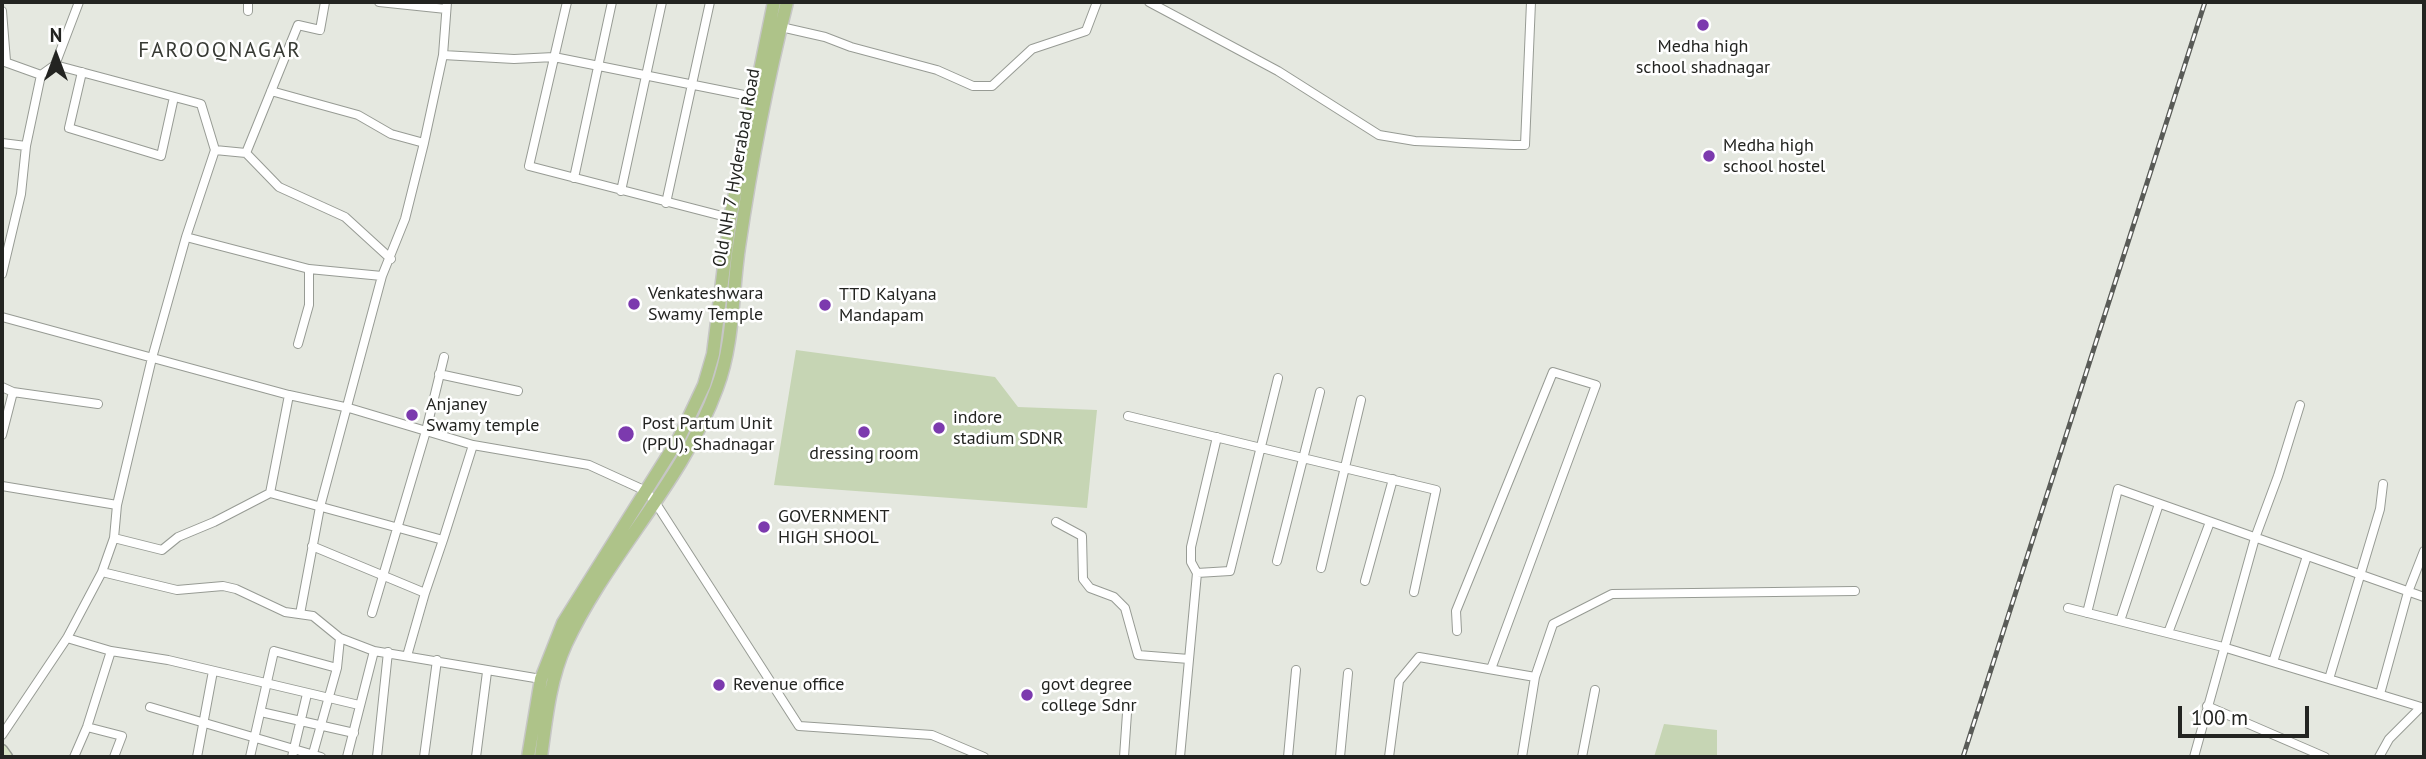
<!DOCTYPE html>
<style>
body{margin:0}
#map{position:relative;width:2426px;height:759px;overflow:hidden;background:#e5e8e0;font-family:"PT Sans",sans-serif}
canvas{display:block}
.frame{position:absolute;inset:0;border:4px solid #232421;pointer-events:none}
.north{position:absolute;left:21px;top:21px;width:70px;height:70px;-webkit-text-stroke:5px #fff;paint-order:stroke;rotate:0deg;font-size:19px;font-weight:700;line-height:28px;text-align:center;color:#232421}
.north::after{content:'';display:block;margin:auto;width:24px;height:32px;background:#232421;clip-path:polygon(50% 0,100% 100%,50% 72%,0 100%)}
.scale{position:absolute;left:2178px;top:706px;width:131px;height:32px;box-sizing:border-box;border:4px solid #232421;border-top:0;padding-left:9px;font-size:21px;line-height:24px;white-space:nowrap;color:#232421;-webkit-text-stroke:5px #fff;paint-order:stroke}
</style>
<div id="map">
<canvas width="2426" height="759"></canvas>
<div class="frame"></div>
<div class="north">N</div>
<div class="scale">100 m</div>
</div>
<script>
const g = document.querySelector('canvas').getContext('2d');
g.lineJoin = 'round';
function fillPath(path, color) { g.fillStyle = color; g.fill(path, 'evenodd'); }
function strokePath(path, color, width, dash) { g.strokeStyle = color; g.lineWidth = width; g.lineCap = dash ? 'butt' : 'round'; g.setLineDash(dash || []); g.stroke(path); }
function drawText(font, color, halo, rows, align = 'center') {
  g.font = font + ' "PT Sans",sans-serif'; g.lineWidth = 5; g.setLineDash([]); g.textBaseline = 'middle'; g.strokeStyle = halo; g.fillStyle = color; for (const [text, x, y, turn = 0] of rows) {
    g.save(); g.translate(x, y); g.rotate((+turn || 0) * Math.PI / 180); g.textAlign = isNaN(turn) ? turn : align; if (halo) g.strokeText(text, 0, 0); g.fillText(text, 0, 0); g.restore();
  }
}
fillPath(new Path2D(`
 M796,350L995,377L1018,407L1097,410L1087,508L774,485Z
 M1664,724L1717,730V757H1654Z`), '#c6d5b4');
const minor = new Path2D(`
 M379,2L446,9
 M567,2L529,166L730,218
 M1149,2L1278,71L1379,135L1415,141L1514,145H1525L1531,2
 M2,11L6,61
 M248,11V2
 M781,27L825,37L851,47L937,70L973,86H992L1032,49L1086,31L1097,2
 M443,55L514,59L554,57L754,97
 M2,61L41,75L55,65L201,104L215,150
 M55,65L79,2
 M82,72L69,128L161,156L174,97
 M271,91L358,115L391,134L424,143
 M2,143L26,146L41,75
 M246,153L279,187L345,217L391,259
 M574,178L612,2
 M621,191L662,2
 M666,203L710,2
 M186,237L309,269L382,276
 M2,274L21,194L26,146
 M2,317L289,395L349,408L473,445L589,465L646,491L655,502L799,726L932,735L984,757
 M298,344L309,305V269
 M439,374L518,391
 M2,387L13,392L98,404
 M289,395L270,493L443,540L473,445
 M1128,416L1436,490L1414,592
 M2,435L13,392
 M2,486L117,505
 M1056,522L1082,536L1083,579L1090,588L1114,597L1125,608L1138,655L1189,659
 M114,538L162,550L178,537L214,522L270,493
 M312,546L425,593L443,540
 M1277,561L1320,392
 M1321,568L1361,400
 M102,572L114,538L117,505L152,358L186,237L215,150L246,153L298,25L320,30L325,2
 M1197,573L1230,571L1278,378
 M1365,581L1393,479
 M2068,608L2223,647L2421,707L2389,739L2379,757
 M372,613L426,431L444,357
 M2087,613L2118,489L2424,597
 M300,614L320,507L382,276L405,219L424,143L443,55L447,2
 M2120,621L2159,504
 M1457,631L1456,611L1553,372L1596,385L1491,669
 M2168,633L2210,522
 M67,638L111,651L168,660L359,705
 M407,656L425,593
 M2273,662L2307,556
 M2329,679L2380,509L2383,484
 M2380,694L2408,592L2424,551
 M2207,706L2325,757
 M150,707L321,757
 M261,712L354,733
 M87,727L122,736L114,757
 M2,735L67,638L102,572L177,590L223,586L236,589L285,612L313,616L340,638L374,651L541,679
 M74,757L87,727L111,651
 M197,757L213,671
 M250,757L274,651L337,668
 M292,757L307,694
 M312,757L337,668L340,638
 M347,757L374,651
 M377,757L388,652
 M424,757L437,660
 M476,757L487,672
 M1124,757L1127,713
 M1180,757L1197,573L1191,562V547L1217,437
 M1288,757L1296,670
 M1340,757L1348,673
 M1389,757L1399,681L1419,657L1535,677L1553,624L1612,594L1855,591
 M1522,757L1535,677
 M1582,757L1595,690
 M2194,757L2255,538L2278,476L2300,405`);
const secondary = new Path2D(`
 M2,750L7,757`);
const primary = new Path2D(`
 M528,757L541,679L563,623L679,438L704,385L713,354L730,218L774,2
 M541,757C546,719 550,679 566,644C608,554 683,482 717,388C734,343 732,294 739,247C751,165 767,82 787,2`);
strokePath(minor, '#979b94', 10);
strokePath(secondary, '#979b94', 13);
strokePath(primary, '#c6c6c5', 15);
strokePath(minor, '#fff', 8);
strokePath(secondary, '#d6e1c4', 10);
strokePath(primary, '#aec389', 12);
const rail = new Path2D(`
 M1963,757L2205,2`);
strokePath(rail, '#595b57', 5);
strokePath(rail, '#fff', 2.5, [8]);
for (const [x, y, r, color] of [
 [1703,25,7,"#7c3aae"],
 [1709,156,7,"#7c3aae"],
 [634,304,7,"#7c3aae"],
 [825,305,7,"#7c3aae"],
 [412,415,7,"#7c3aae"],
 [939,428,7,"#7c3aae"],
 [864,432,7,"#7c3aae"],
 [626,434,9,"#7c3aae"],
 [764,527,7,"#7c3aae"],
 [719,685,7,"#7c3aae"],
 [1027,695,7,"#7c3aae"]
]) { const dot = new Path2D(); dot.arc(x, y, r, 0, 2 * Math.PI); g.fillStyle = color; g.fill(dot); strokePath(dot, '#fff', 2.5); }
drawText('18px', '#232421', '#fff', [
 ["Medha high",1703,47,"center"],
 ["school shadnagar",1703,68,"center"],
 ["Medha high",1723,146],
 ["school hostel",1723,167],
 ["Venkateshwara",648,294],
 ["Swamy Temple",648,315],
 ["TTD Kalyana",839,295],
 ["Mandapam",839,316],
 ["Anjaney",426,405],
 ["Swamy temple",426,426],
 ["indore",953,418],
 ["stadium SDNR",953,439],
 ["Post Partum Unit",642,424],
 ["(PPU), Shadnagar",642,445],
 ["dressing room",864,454,"center"],
 ["GOVERNMENT",778,517],
 ["HIGH SHOOL",778,538],
 ["Revenue office",733,685],
 ["govt degree",1041,685],
 ["college Sdnr",1041,706]
], 'left');
drawText('18px', '#232421', '#fff', [
 ["Old NH 7 Hyderabad Road",737,168,-80]
]);
g.letterSpacing = '2px';
drawText('21px', '#373a34', '#fff', [
 ["FAROOQNAGAR",220,51]
]);
g.letterSpacing = '0px';
</script>
